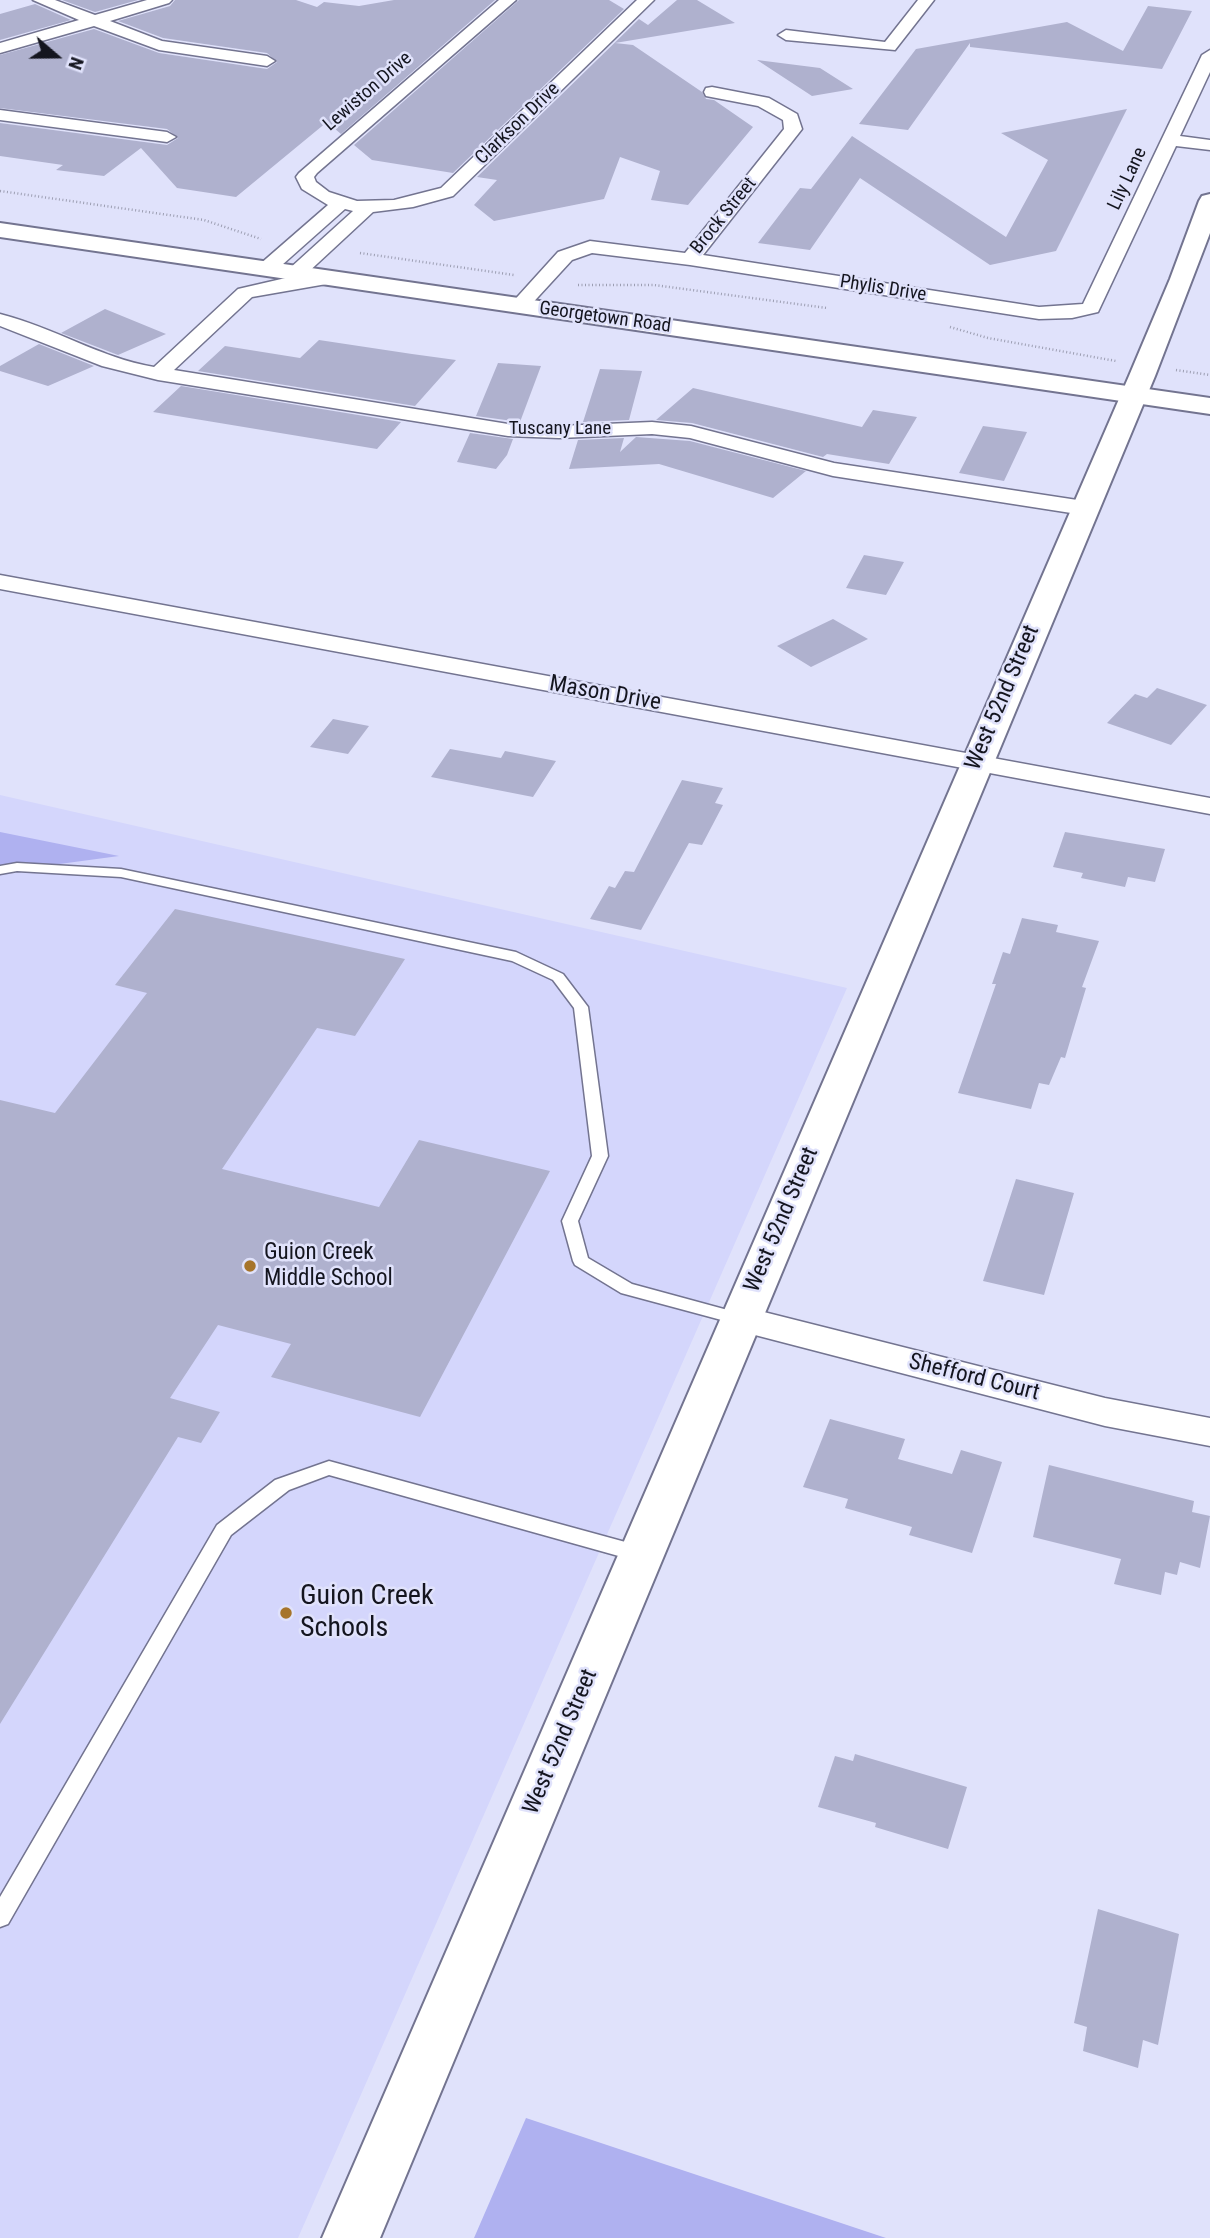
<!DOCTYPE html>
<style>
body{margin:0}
#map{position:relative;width:1210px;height:2238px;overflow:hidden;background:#e0e2fb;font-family:"Roboto Condensed",sans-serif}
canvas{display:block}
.north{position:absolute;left:21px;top:21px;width:70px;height:70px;-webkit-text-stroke:5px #e0e2fb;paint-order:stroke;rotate:110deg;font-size:19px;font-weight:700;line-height:28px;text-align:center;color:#14151f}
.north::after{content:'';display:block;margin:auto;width:24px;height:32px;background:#14151f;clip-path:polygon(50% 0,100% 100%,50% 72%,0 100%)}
</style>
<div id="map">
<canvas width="1210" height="2238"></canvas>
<div class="north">N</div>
</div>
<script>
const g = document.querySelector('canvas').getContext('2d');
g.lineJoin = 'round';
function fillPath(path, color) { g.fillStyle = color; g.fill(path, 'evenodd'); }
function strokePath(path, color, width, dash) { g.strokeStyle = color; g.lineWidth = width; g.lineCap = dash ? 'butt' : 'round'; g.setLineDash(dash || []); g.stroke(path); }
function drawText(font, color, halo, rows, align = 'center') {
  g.font = font + ' "Roboto Condensed",sans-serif'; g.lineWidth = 5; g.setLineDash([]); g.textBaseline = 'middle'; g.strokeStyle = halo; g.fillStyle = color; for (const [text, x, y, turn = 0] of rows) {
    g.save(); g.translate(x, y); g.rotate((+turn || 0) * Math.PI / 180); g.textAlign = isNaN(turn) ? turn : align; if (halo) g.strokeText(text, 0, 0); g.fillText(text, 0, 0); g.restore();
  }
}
fillPath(new Path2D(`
 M0,795L847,988L298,2238H0Z`), '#d4d6fc');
fillPath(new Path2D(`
 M0,832L119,856L0,872Z
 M526,2118L886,2238H474Z`), '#afb1f0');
fillPath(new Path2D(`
 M62,0H138L95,12Z
 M175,0H296L317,7L324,2L359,6L394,0H495L341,134L327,122L236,197L177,188L141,148L104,176L56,170L63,165L0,156V123L167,145L178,138L167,129L0,108V55L94,29L159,53L267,69L277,62L267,53L163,38L118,21L170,6Z
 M519,0H609L624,9L453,173L372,160L354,145Z
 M677,0H697L735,23L615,43L633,45L702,92L706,99L714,100L753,127L688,205L651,200L660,171L620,157L604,199L494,221L474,205L497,180L477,177L639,19L648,25Z
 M35,4L71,20L0,40V14Z
 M1148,6L1192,11L1162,69L970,47V43L908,130L859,124L916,49L1067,22L1123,51Z
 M757,60L820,68L853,89L812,96Z
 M1127,109L1056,251L990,265L860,178L810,250L758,243L800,188L811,189L852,136L1006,237L1048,160L1001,133Z
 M105,309L166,334L118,355L61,333Z
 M319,340L412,354L456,360L415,406L198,371L225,346L300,358Z
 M39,344L94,366L48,386L0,371V366Z
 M498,363L541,366L520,422L476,416Z
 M600,369L642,371L629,420L583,422Z
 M181,386L401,422L377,449L153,412Z
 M693,388L862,427L873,410L917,417L889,464L827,454L823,457L692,423L656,420Z
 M983,426L1027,432L1004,481L959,473Z
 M470,433L513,439L507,455L496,469L457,462Z
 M636,437L690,441L806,471L773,498L659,464L569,469L578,440L624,438L620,452Z
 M864,555L904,562L886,595L846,588Z
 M833,619L868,639L811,667L777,646Z
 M1157,688L1207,705L1171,745L1107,723L1135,694L1147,698Z
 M333,719L369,726L348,754L310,747Z
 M450,749L501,758L505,751L556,761L533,797L431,777Z
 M682,780L723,788L715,803L723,805L702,845L689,843L641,930L590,919L609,886L615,888L625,871L634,872Z
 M1065,832L1165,849L1155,882L1128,877L1125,887L1081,878L1083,873L1053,867Z
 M175,909L405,959L355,1036L317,1028L222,1169L379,1207L419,1140L550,1171L420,1417L271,1377L291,1344L218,1325L170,1398L220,1412L201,1443L178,1437L0,1724V1100L55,1113L147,993L115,985Z
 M1022,918L1058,925L1056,932L1099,941L1082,987L1086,988L1065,1058L1061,1057L1049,1085L1039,1083L1031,1109L958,1093L996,984H992L1003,952L1010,954Z
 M1016,1179L1074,1193L1044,1295L983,1281Z
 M830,1419L905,1439L898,1459L952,1474L961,1450L1002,1462L972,1553L909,1535L912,1527L845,1508L848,1499L803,1487Z
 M1049,1465L1194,1501L1192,1512L1210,1516L1200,1568L1180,1562L1177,1575L1165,1572L1161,1595L1114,1584L1121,1559L1033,1537Z
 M855,1754L967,1787L948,1849L875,1827L876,1823L818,1807L835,1756L853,1761Z
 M1098,1909L1179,1934L1158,2045L1143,2040L1138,2068L1083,2051L1087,2027L1074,2023Z`), '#afb1ce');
const service = new Path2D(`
 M17,863L121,869L516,952L563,974L588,1007L608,1156L578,1221L588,1258L632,1284L746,1315L749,1319L746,1323L740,1325L621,1293L575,1265L573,1261L562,1221L592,1156L574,1008L553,980L512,961L121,877L17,871L0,874V866Z
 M329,1461L640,1546L647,1549L649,1554L647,1559L640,1562L329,1475L289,1490L231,1535L8,1924L0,1927V1897L217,1525L275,1480Z`);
const minor = new Path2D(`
 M33,0H55L95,15L147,0H172L169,3L110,21L162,41L267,56L275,61L267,66L159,50L94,26L0,53V43L79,20Z
 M499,0H516L317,173L314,177L316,182L329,192L357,201L394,200L441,188L637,0H654L453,196L413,207L373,212L304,276L331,272L341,278L338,282L252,297L174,370L508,424L559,426L652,422L691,426L834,463L1084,501L1092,503L1095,508L1092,513L1084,515L833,476L690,438L652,434L559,438L508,436L158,380L102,366L0,326V314C53,327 100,358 154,367L238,289L290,277L286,273L289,269L353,211L345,209L273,273H259L256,269L259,265L328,205L302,189L296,177L299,173Z
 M918,0H934L895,50L786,40L778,35L786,30L885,42Z
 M1210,50V72L1180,136L1210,140V150L1176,146L1098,312L1072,318L1039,319L690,265L592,253L572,260L527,309H513L510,305L558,252L590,241L685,253L784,129L783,120L758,106L706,96L704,92L706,88L712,87L769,98L797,114L802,129L703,255L1039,307L1083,304L1202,55Z
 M0,110L167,132L176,137L167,142L0,120Z
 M0,575L1210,798V814L0,589Z
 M740,1306L1105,1398L1210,1418V1446L1105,1426L728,1328L723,1319L728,1310Z`);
const tertiary = new Path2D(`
 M1210,194V233L1155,376L380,2238H322L1129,376L1170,279L1199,201L1202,196Z`);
const secondary = new Path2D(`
 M0,223L1210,398V414L0,237Z`);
strokePath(service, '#737490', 3);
strokePath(minor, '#737490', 3);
strokePath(tertiary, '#737490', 4);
strokePath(secondary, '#737490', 4);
strokePath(new Path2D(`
 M0,191L204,220L261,239
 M360,253L514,275
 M578,285H654L827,308
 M950,327L988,338L1116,361
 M1176,370L1210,375`), '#9c9eb2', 2.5, [1, 2.5]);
fillPath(service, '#fff');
fillPath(minor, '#fff');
fillPath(tertiary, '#fff');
fillPath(secondary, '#fff');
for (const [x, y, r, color] of [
 [250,1266,7,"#a6742b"],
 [286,1613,7,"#a6742b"]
]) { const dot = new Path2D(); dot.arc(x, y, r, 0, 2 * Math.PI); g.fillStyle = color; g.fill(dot); strokePath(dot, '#e0e2fb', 2.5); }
drawText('19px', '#14151f', '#e0e2fb', [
 ["Lewiston Drive",368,92,-41],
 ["Clarkson Drive",518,124,-44],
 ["Lily Lane",1128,179,-65],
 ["Brock Street",724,216,-51],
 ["Phylis Drive",883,289,9],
 ["Georgetown Road",605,318,8],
 ["Tuscany Lane",560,429]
]);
drawText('23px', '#14151f', '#e0e2fb', [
 ["Mason Drive",605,694,10],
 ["West 52nd Street",1003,698,-67],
 ["West 52nd Street",782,1220,-67],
 ["Shefford Court",974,1378,14],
 ["West 52nd Street",561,1742,-67]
]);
drawText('23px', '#14151f', '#e0e2fb', [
 ["Guion Creek",264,1253],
 ["Middle School",264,1279]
], 'left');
drawText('28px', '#14151f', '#e0e2fb', [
 ["Guion Creek",300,1597],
 ["Schools",300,1629]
], 'left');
</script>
